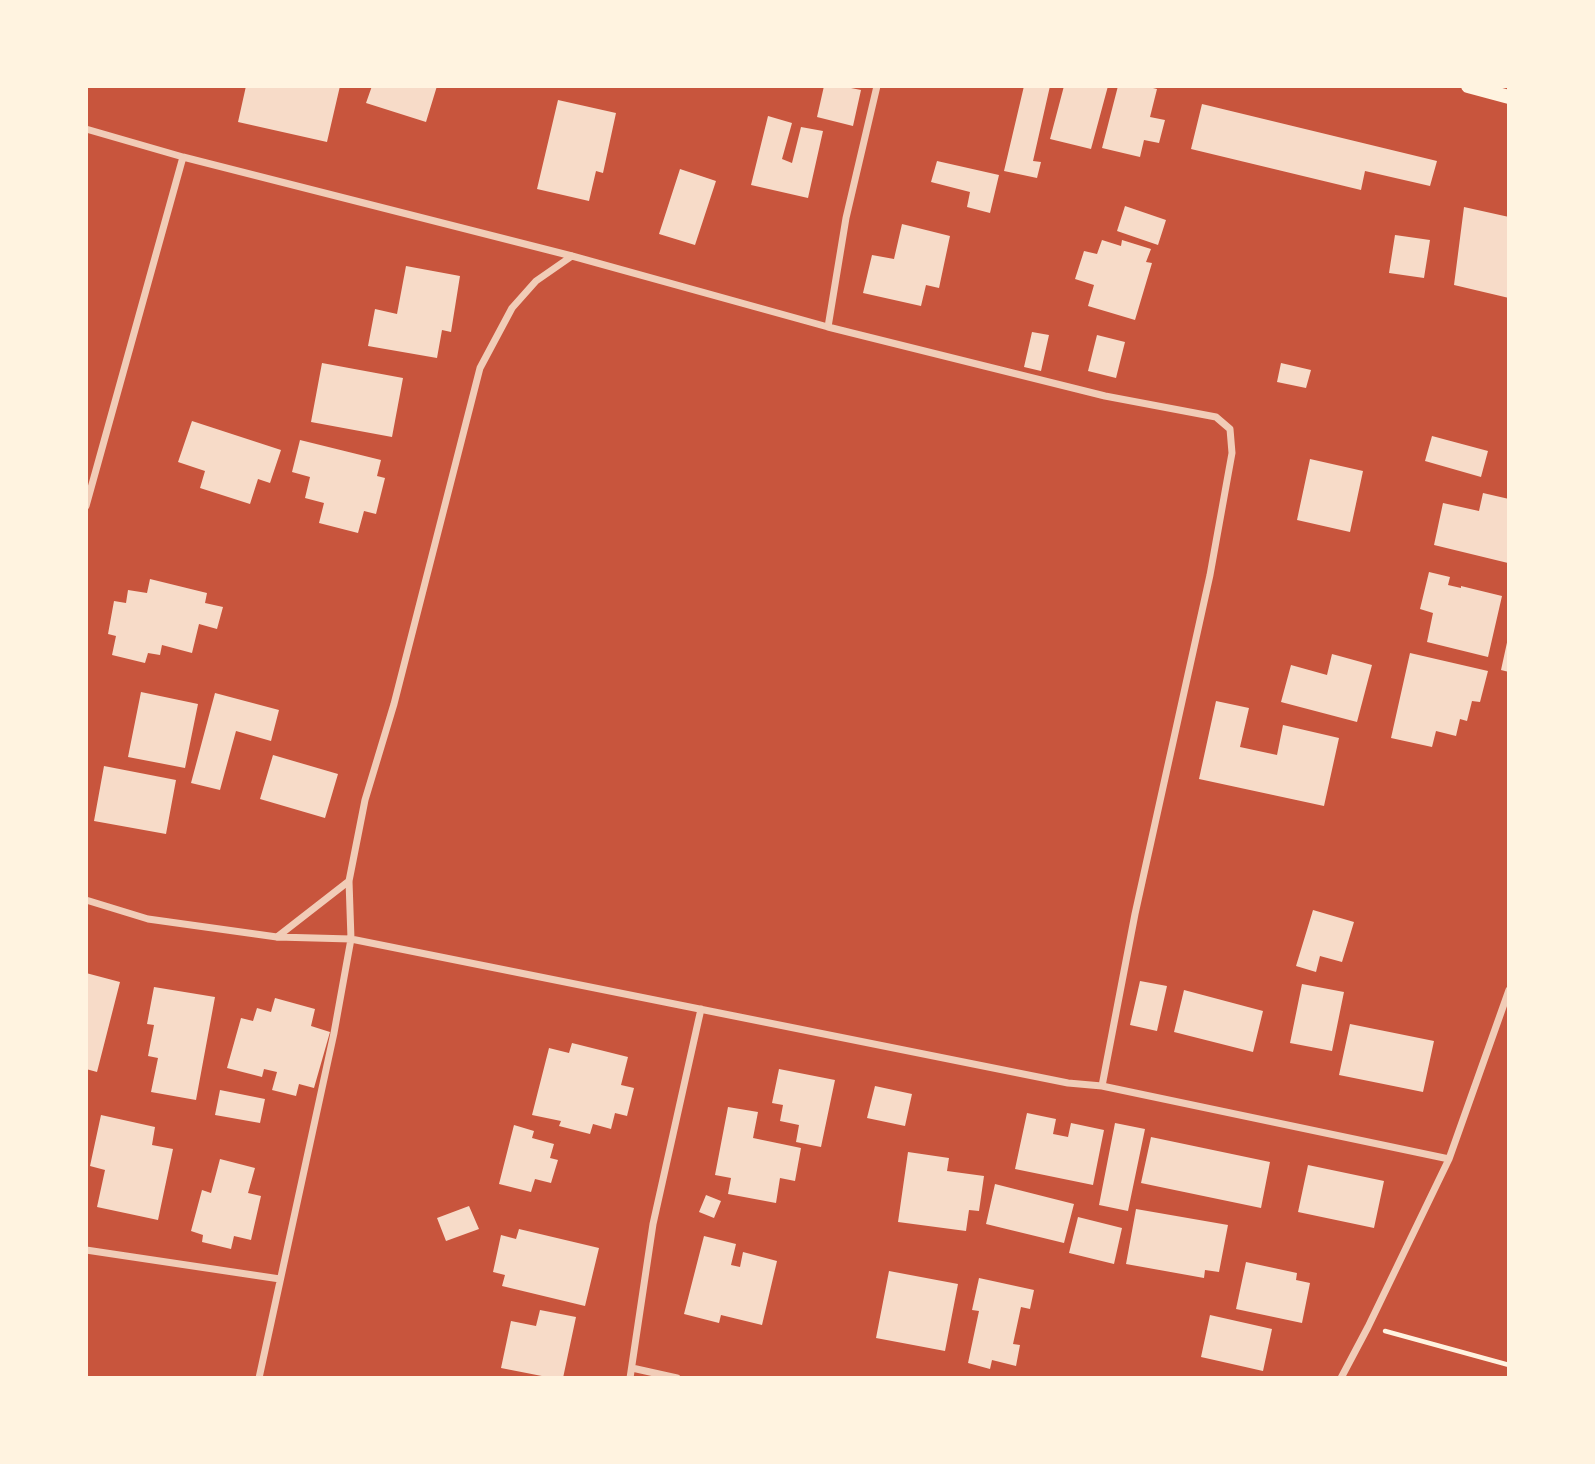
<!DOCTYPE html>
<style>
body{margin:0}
#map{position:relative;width:1595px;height:1464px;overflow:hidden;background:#c8553d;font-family:"Public Sans",sans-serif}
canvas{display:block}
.frame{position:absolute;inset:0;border:88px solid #fff3e0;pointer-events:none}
</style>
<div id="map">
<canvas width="1595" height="1464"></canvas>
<div class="frame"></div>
</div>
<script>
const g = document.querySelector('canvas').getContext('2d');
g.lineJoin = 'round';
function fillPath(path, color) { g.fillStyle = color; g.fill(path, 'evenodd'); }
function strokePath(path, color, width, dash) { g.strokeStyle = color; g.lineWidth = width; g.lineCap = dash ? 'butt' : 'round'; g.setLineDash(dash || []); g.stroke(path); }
fillPath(new Path2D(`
 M246,86H340L327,142L238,122Z
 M372,86H437L426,122L366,103Z
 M824,86H841L861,90L853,126L817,117Z
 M1024,86H1050L1033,161L1041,162L1037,178L1004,171Z
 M1064,86H1108L1091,149L1050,139Z
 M1118,86H1145L1157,89L1150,117L1165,120L1159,143L1144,140L1140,157L1102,148Z
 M558,100L616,113L603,173L596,171L589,201L537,189Z
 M1202,104L1437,161L1430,186L1365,171L1361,190L1191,149Z
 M768,116L792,123L782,159L792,163L801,127L823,131L808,198L751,185Z
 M937,161L999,175L990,213L967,207L970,192L931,182Z
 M680,169L716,181L695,245L659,234Z
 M1125,206L1166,220L1158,245L1117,231Z
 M1464,207L1509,217V298L1454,285Z
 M902,224L950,236L939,288L926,285L921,306L863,293L872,255L894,259Z
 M1395,235L1430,240L1424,278L1389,273Z
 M1102,240L1121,246L1122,240L1151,249L1146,262L1152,263L1135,320L1088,306L1094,285L1075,279L1084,251L1097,254Z
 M406,266L460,276L451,332L442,330L437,358L368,346L375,309L397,314Z
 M1032,332L1049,335L1041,371L1024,367Z
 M1097,335L1125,342L1116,378L1088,371Z
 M322,363L403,378L392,437L311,422Z
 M1281,363L1311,370L1306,388L1277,382Z
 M192,421L281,450L270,483L258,479L250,504L200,488L205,471L178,462Z
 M1432,436L1488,451L1481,477L1425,461Z
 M300,440L381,460L377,476L385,478L376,514L364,511L358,533L319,523L324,503L305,498L310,477L292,472Z
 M1310,459L1363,471L1350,532L1297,520Z
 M1483,493L1509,499L1508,563L1434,545L1443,503L1479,511Z
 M1429,572L1450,577L1448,585L1461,588V586L1502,596L1488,657L1427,642L1433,613L1420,609Z
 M150,579L207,593L205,603L223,607L217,629L199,624L192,653L162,645L160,655L148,653L145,663L112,655L116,636L108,634L114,601L126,603L128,590L147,593Z
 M1508,638H1509V672L1501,670Z
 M1410,653L1488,671L1480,702L1472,701L1467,721L1460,719L1456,736L1436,731L1432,747L1391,738Z
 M1332,654L1372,665L1357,722L1281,702L1291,665L1327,675Z
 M141,692L198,704L185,768L128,757Z
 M215,693L279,710L271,741L236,731L220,790L191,783Z
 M1216,701L1249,708L1240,747L1277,755L1283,725L1339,738L1324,806L1199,779Z
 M273,755L338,774L325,818L260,799Z
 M104,766L176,780L166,834L94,821Z
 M1313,910L1354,922L1342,962L1320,956L1316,972L1296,966Z
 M86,973L120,982L97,1072L86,1069Z
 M1140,981L1167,986L1157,1031L1130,1025Z
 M1302,984L1344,992L1332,1051L1290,1043Z
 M154,987L215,997L196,1100L151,1092L158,1058L148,1056L154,1025L147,1024Z
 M1184,990L1263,1011L1253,1052L1174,1032Z
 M275,998L315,1009L311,1026L330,1032L314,1088L299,1084L296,1096L272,1090L277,1072L264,1069L262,1077L227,1068L241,1018L253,1021L257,1008L271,1012Z
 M1350,1024L1434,1041L1423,1092L1339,1075Z
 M572,1043L628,1057L621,1085L634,1088L627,1116L615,1113L611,1129L593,1124L590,1134L559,1126L561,1121L532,1115L549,1048L569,1053Z
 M779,1069L835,1080L821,1147L796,1142L799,1125L780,1121L783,1105L772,1103Z
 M875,1086L912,1094L905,1126L867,1118Z
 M220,1090L265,1099L260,1123L215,1115Z
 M728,1107L758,1112L753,1138L801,1148L795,1181L780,1178L776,1203L728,1194L731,1178L715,1175Z
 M1027,1113L1056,1119L1053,1134L1068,1137L1071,1123L1104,1130L1093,1185L1015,1169Z
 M101,1115L155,1127L152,1145L173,1149L158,1220L97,1207L105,1170L90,1166Z
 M1115,1123L1145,1129L1128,1211L1099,1205Z
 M514,1125L534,1131L532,1138L554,1144L550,1158L558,1160L551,1183L535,1179L531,1192L499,1184Z
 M1151,1137L1270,1162L1261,1208L1141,1183Z
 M908,1152L949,1158L947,1171L984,1176L979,1211L969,1210L966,1231L898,1222Z
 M220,1159L255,1168L248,1193L261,1196L251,1240L234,1236L231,1249L202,1242L203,1235L191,1231L202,1190L211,1193Z
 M1308,1165L1384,1181L1374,1228L1298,1212Z
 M995,1184L1074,1204L1064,1243L986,1224Z
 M706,1195L721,1201L714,1218L699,1212Z
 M469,1206L479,1229L446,1241L437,1218Z
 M1136,1209L1228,1225L1219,1272L1205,1270L1204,1278L1126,1264Z
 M1078,1217L1122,1228L1114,1264L1069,1253Z
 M519,1229L599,1248L585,1306L502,1286L505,1275L493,1272L501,1235L516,1239Z
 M704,1236L736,1244L731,1265L740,1267L743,1252L777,1261L762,1325L721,1315L719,1323L684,1314Z
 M1246,1262L1297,1273L1296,1280L1310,1283L1302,1323L1236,1309Z
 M889,1271L958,1284L945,1351L876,1338Z
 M979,1278L1034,1290L1030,1309L1021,1307L1013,1344L1020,1345L1016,1366L992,1360L990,1369L968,1363L979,1311L972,1310Z
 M540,1310L576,1317L563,1378H552L501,1368L511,1321L536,1326Z
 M1210,1315L1272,1329L1263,1371L1201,1357Z`), '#f7dbc8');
strokePath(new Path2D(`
 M1385,1331L1509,1365`), '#fff3e0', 4.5);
strokePath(new Path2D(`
 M86,129L183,157L572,256L828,327L1105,396L1216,417L1230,429L1232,453L1210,575L1135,914L1102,1086
 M828,327L846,218L877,86
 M86,506L183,157
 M86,900L148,919L277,937L351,939L1068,1083L1102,1086L1449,1159
 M277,937L349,881
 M86,1250L280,1279
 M632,1368L677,1378
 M259,1378L334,1033L351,939L349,881L365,800L394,704L480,368L512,308L536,281L572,256
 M630,1378L653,1224L701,1009
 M1341,1378L1368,1327L1449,1159L1509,990`), '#f1ccb7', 7);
strokePath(new Path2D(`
 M1468,86L1509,97`), '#fff3e0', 14);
</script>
